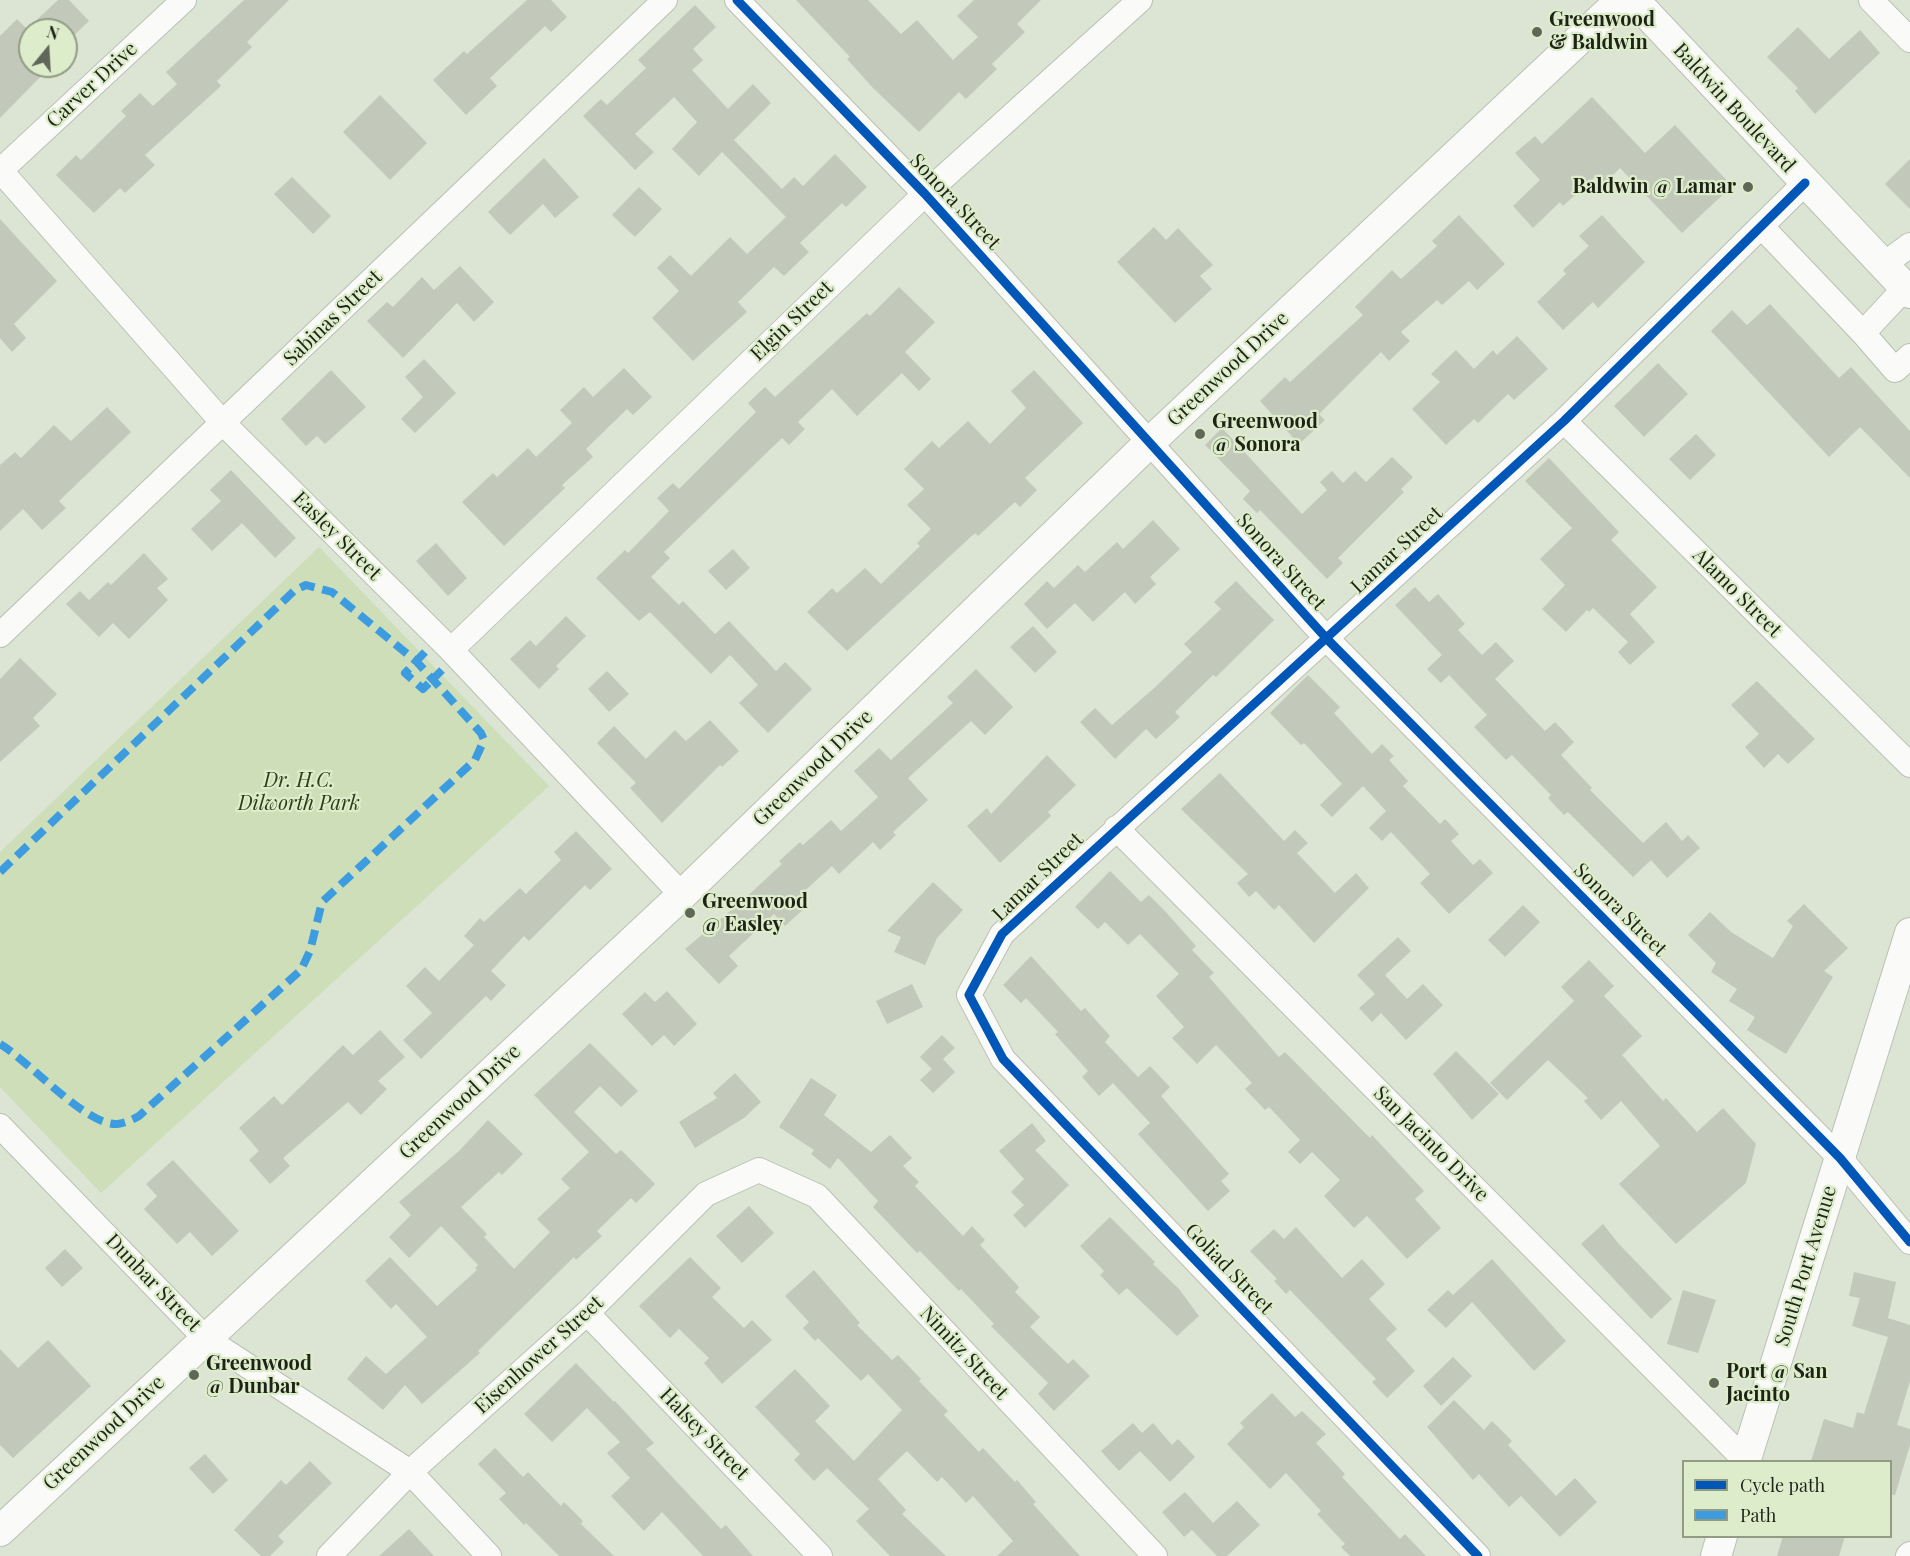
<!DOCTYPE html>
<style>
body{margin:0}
#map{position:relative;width:1910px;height:1556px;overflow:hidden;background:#dce5d3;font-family:"Playfair Display",serif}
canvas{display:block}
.legend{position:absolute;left:1682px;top:1460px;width:210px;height:78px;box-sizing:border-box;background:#ddedcb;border:2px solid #919c83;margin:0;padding:8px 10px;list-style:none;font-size:18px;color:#1e2317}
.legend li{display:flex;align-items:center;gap:12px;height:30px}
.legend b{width:30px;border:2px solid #919c83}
.north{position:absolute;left:18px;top:18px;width:60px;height:60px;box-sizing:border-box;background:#ddedcb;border:2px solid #919c83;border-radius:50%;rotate:18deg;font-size:16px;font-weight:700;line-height:24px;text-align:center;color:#1e2317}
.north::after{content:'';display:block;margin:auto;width:21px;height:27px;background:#606759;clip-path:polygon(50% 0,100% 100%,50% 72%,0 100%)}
</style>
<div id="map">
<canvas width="1910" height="1556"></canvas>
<ul class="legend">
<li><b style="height:8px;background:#0057b8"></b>Cycle path</li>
<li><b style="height:8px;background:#3c9cdf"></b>Path</li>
</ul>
<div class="north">N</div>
</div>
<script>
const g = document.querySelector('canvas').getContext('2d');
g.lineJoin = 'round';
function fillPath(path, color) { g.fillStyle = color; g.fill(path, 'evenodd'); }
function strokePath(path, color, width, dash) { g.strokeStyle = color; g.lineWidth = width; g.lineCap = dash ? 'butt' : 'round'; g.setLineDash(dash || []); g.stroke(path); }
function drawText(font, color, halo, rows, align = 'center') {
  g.font = font + ' "Playfair Display",serif'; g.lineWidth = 4.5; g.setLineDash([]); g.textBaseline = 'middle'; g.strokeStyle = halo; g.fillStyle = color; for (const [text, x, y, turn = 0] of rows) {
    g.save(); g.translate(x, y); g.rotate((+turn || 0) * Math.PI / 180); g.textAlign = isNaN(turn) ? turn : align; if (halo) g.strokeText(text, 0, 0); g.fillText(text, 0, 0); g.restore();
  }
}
fillPath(new Path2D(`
 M319,547L549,786L101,1193L0,1087V852Z`), '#cddeb9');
fillPath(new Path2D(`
 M58,0H69L89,21L66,43V30H28L30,32V66H51L0,118V36L17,19L27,29Z
 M244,0H289L247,42L252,47L217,81L221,86L145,155L155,165L125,193L120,188L94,213L56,175L76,155L81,160L126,116L121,111L140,93L153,106L177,84L166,72Z
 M527,0H551L567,17L551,32L545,26L490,78L497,86L466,115L433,80L464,51L467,54Z
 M796,0H868L901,34L917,20L953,60L978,37L957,16L974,0H1041L1017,24L1025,32L992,64L997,69L966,99L959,92L919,132L872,87L847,59L850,57Z
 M695,5L716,27L693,49L703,60L692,70L728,109L753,84L771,103L734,140L782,189L794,177L803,186L835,154L867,187L846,207L842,203L800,243L809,252L784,276L774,267L738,302L747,312L693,361L652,318L679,291L657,268L670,255L691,276L730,237L747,254L786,217L722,152L699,176L672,149L697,122L674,97L635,134L654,152L635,170L583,116L601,99L607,105L646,68L638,60Z
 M1798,27L1829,59L1860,30L1880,53L1815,114L1795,91L1798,88L1767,57Z
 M380,95L427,143L390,180L343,132Z
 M1592,97L1645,153L1675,125L1732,186L1682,233L1620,168L1605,183L1597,175L1563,206L1560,202L1533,228L1513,206L1540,180L1515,153L1535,136L1542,144Z
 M544,158L579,197L555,218L543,204L510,235L488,212Z
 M1910,159V209L1885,184Z
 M292,177L331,216L313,234L274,194Z
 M639,187L662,209L635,237L612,215Z
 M1459,215L1505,264L1477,290L1469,281L1442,305L1437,300L1401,332L1410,341L1389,361L1381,352L1319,414L1325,420L1299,444L1260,401L1285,377L1290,382L1363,315L1355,307L1392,270L1401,279L1437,246L1432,241Z
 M1602,215L1645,262L1598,308L1593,302L1563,330L1537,302L1566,274L1563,270L1589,246L1579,236Z
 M0,219L57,281L14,324L26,338L12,352L0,338Z
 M1154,227L1166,240L1178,228L1213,265L1200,276L1212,289L1175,323L1117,262Z
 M460,266L494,302L474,322L457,303L403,358L367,321L387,302L393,307L422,277L434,290Z
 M899,287L935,322L905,352L931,379L919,391L902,373L857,416L832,389L798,422L805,429L789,445L782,438L664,552L670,558L651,577L679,605L683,601L715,634L729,621L776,671L785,662L812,689L768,733L739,703L758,685L730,655L711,674L650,612L639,621L596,578L625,550L628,553L669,511L657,498L673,483L679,489L756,412L748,403L765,387L775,397L867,313L870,316Z
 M1770,304L1839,378L1851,367L1910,431V478L1860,427L1829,457L1711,331L1732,310L1747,325Z
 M1517,336L1548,369L1514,400L1508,394L1478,423L1474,419L1446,445L1412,409L1440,382L1431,374L1456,350L1474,369L1493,350L1497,355Z
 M424,359L456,393L415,433L401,419L423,397L405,377Z
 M1658,363L1688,394L1644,437L1614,406Z
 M624,368L652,397L633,415L627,409L586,449L593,457L562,485L565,488L504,546L462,502L493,473L497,477L528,448L536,457L572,423L560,410L584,387L593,397Z
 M331,370L366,407L325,444L317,436L306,446L281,419Z
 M1034,370L1083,423L1025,478L1037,490L1020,507L1015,502L978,536L975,533L847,651L807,612L832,588L837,593L865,568L881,584L920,546L917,543L931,529L907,505L924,489L904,469L932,441L939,448L968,421L990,444L1026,408L1011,391Z
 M107,407L131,432L59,501L66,508L42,530L23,509L0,531V465L15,452L21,458L54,425L71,441Z
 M1222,428L1302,514L1327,490L1320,482L1332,471L1343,483L1355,471L1366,482L1392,457L1413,477L1401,489L1404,492L1338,558L1343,563L1327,579L1260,510L1257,513L1243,499L1250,491L1205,445Z
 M1696,434L1716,455L1690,480L1669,459Z
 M1549,458L1619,532L1611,540L1657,587L1630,614L1655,642L1630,665L1618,652L1628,642L1593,608L1589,612L1587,610L1566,632L1542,609L1565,585L1540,559L1572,528L1525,481Z
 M231,470L296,538L275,558L242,523L212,551L191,529L221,501L210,490Z
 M1153,520L1180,549L1150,577L1156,584L1135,604L1125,592L1093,622L1075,603L1047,629L1024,604L1047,581L1054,588L1078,565L1085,572L1117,542L1123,549Z
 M436,543L467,578L448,596L416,561Z
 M733,549L750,568L726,590L708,571Z
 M144,553L168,579L157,588L168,600L129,639L113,623L99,637L66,604L80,591L89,600L108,582L111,585Z
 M1236,581L1274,620L1216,677L1213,675L1175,712L1180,717L1156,739L1146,729L1115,759L1080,722L1095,708L1112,725L1153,689L1192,652L1184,644L1221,609L1214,602Z
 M1415,587L1429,602L1438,594L1465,624L1458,630L1482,655L1496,642L1514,661L1495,679L1545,731L1555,722L1574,742L1561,755L1592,788L1590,790L1643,843L1666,822L1682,841L1688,835L1700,848L1667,878L1651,860L1633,877L1568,812L1564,815L1548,798L1551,795L1512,755L1506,760L1474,727L1487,715L1449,675L1441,683L1427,669L1442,655L1395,605Z
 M566,616L586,636L556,666L559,669L539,689L510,659L530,640L536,646Z
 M1033,626L1057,652L1035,673L1010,647Z
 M20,658L57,694L33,718L40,726L0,762V679Z
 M976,669L1013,707L985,735L971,721L908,778L928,800L893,832L896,835L880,850L873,842L839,874L832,866L798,897L807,906L785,926L774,914L729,956L738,966L719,984L685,949L741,902L782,864L779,861L800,842L803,845L831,820L841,831L878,797L854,771L879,748L891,760L953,703L947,697Z
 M607,671L629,694L609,712L588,689Z
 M1308,675L1340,707L1334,713L1372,754L1382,744L1394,756L1389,760L1408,781L1403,786L1440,824L1445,819L1459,834L1451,841L1473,865L1480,859L1493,873L1449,914L1420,883L1430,874L1391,832L1382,841L1369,828L1386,811L1363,786L1332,817L1320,805L1342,784L1304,743L1301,745L1270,713Z
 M1757,681L1815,739L1788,764L1778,754L1764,768L1745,747L1759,734L1731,705Z
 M710,720L739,751L722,767L720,765L662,823L630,788L636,783L597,743L614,726L646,759L675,730L686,741Z
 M1047,755L1076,785L1048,812L1051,816L1000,863L967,826L987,808L991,814Z
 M1220,773L1284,841L1295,830L1308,843L1297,853L1335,893L1356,873L1369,888L1314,943L1279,905L1274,910L1256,891L1249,897L1237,883L1248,874L1181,809Z
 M576,831L612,869L590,890L585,885L529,941L524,936L491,971L506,985L491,1001L486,996L421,1059L403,1040L432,1013L406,986L425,967L439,981L474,945L464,936L480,918L484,922L520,888L526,894L561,860L554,852Z
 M1110,871L1141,902L1149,895L1164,910L1196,946L1192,950L1214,973L1209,977L1279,1057L1285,1052L1370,1138L1372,1135L1424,1191L1415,1199L1441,1228L1407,1259L1367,1216L1354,1228L1324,1196L1340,1180L1312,1152L1300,1164L1288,1152L1300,1140L1269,1107L1265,1110L1245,1089L1252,1083L1216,1045L1197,1064L1172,1038L1184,1027L1156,996L1179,974L1140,934L1128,945L1105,922L1098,929L1075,907Z
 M933,882L963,910L937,938L925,965L894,952L901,937L887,931Z
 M1804,904L1848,948L1824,971L1833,977L1786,1054L1747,1030L1755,1017L1729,1001L1737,989L1711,972L1716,963L1688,935L1710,912L1731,932L1773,958L1793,926L1787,921Z
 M1523,905L1540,922L1505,957L1488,940Z
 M1398,937L1411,951L1385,975L1407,999L1423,984L1443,1005L1406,1040L1381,1013L1372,1022L1359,1008L1375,994L1357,975Z
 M1031,956L1081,1011L1085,1008L1110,1036L1105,1042L1138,1077L1150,1066L1170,1087L1161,1096L1229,1174L1221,1181L1230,1191L1208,1211L1138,1134L1150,1123L1113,1083L1099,1096L1082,1077L1088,1071L1055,1034L1058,1032L1026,998L1021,1003L1003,985Z
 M1589,960L1614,986L1604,996L1642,1036L1622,1055L1663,1101L1666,1098L1697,1132L1723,1108L1756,1144L1746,1183L1676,1244L1619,1184L1660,1146L1621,1101L1601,1120L1584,1101L1588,1098L1548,1060L1507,1100L1490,1083L1574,1001L1561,987Z
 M912,984L923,1007L887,1024L876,1001Z
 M667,991L697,1024L674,1046L664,1035L652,1046L622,1014L645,992L655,1002Z
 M380,1030L405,1057L378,1081L387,1089L361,1115L348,1102L283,1158L290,1166L270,1184L249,1160L259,1151L239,1128L274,1096L282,1105L343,1045L353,1055Z
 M942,1035L955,1048L943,1059L955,1072L933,1093L920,1080L932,1069L920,1057Z
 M590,1043L638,1091L621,1107L600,1086L574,1112L616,1154L621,1150L655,1184L636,1203L631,1198L597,1231L602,1236L576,1260L574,1257L478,1351L480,1353L422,1404L405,1385L383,1410L347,1379L366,1356L386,1374L427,1337L396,1304L391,1309L365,1281L390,1257L437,1306L477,1270L475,1268L478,1265L441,1226L409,1258L389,1237L411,1215L399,1202L459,1151L488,1120L523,1154L502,1175L499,1172L461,1207L487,1234L484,1237L514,1269L550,1232L537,1219L570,1188L561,1179L589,1152L534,1095Z
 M1456,1051L1499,1094L1472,1120L1433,1074Z
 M735,1073L761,1102L744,1118L695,1148L679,1122L717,1098L713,1093Z
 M811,1078L837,1095L824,1115L871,1152L890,1135L912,1158L903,1166L919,1182L915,1186L963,1236L972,1226L985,1240L980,1245L1019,1287L1015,1292L1040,1317L1030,1327L1068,1364L1073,1359L1090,1376L1054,1411L1038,1394L1048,1383L991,1326L994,1324L961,1289L959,1291L920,1251L917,1253L873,1207L878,1201L838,1158L830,1169L811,1154L814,1150L779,1127Z
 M1032,1123L1046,1141L1035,1150L1069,1185L1025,1228L1013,1215L1024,1205L1011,1192L1024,1179L999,1151Z
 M173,1160L239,1231L212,1256L190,1232L177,1244L144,1209L157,1196L146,1184Z
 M749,1206L774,1233L742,1263L716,1236Z
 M1110,1217L1155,1262L1153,1264L1179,1289L1199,1316L1177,1336L1127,1288L1119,1295L1100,1275L1104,1271L1080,1246Z
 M1603,1224L1618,1243L1672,1299L1651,1319L1581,1244Z
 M1296,1227L1342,1278L1362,1259L1385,1284L1369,1299L1397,1329L1386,1339L1415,1371L1387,1398L1372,1382L1376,1379L1290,1290L1286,1294L1274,1281L1277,1279L1250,1251L1274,1229L1284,1239Z
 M65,1249L83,1268L62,1287L45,1268Z
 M690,1257L721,1288L712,1297L744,1328L752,1320L772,1340L722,1384L704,1363L709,1358L679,1329L670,1338L639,1306Z
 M1492,1259L1566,1341L1534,1371L1472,1302L1446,1328L1427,1310L1448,1290L1453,1295Z
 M814,1270L860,1323L857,1325L892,1360L898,1355L921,1379L919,1381L948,1411L944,1415L979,1452L983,1448L1015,1482L1017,1480L1036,1502L1033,1504L1080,1556H997L1013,1541L973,1496L966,1503L942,1477L937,1482L907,1451L878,1479L906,1510L902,1514L946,1556H890L856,1521L869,1509L827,1468L814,1481L794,1460L800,1454L755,1407L795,1369L830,1406L815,1421L854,1461L902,1410L868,1374L861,1381L818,1338L815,1341L803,1328L809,1322L785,1296Z
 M1854,1272L1896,1282L1888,1318L1910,1325V1381L1897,1425L1910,1429V1445L1895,1495L1890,1494V1461H1811L1824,1419L1853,1428L1857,1412L1864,1414L1888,1337L1852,1326L1860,1298L1849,1296Z
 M1683,1290L1716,1300L1698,1353L1667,1344Z
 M48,1340L91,1386L13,1458L0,1445V1349L18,1368Z
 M1453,1357L1472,1376L1441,1406L1423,1386Z
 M576,1363L614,1402L615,1401L654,1443L646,1449L721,1529L726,1525L753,1556H703L662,1512L644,1531L611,1496L630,1478L607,1453L620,1442L587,1408L552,1442L524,1414Z
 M1272,1393L1295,1417L1302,1411L1326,1434L1316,1443L1345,1474L1342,1477L1400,1539L1405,1534L1426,1556H1350L1341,1547L1345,1544L1317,1514L1321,1511L1286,1473L1270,1489L1227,1444L1244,1427L1240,1423Z
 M1454,1400L1484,1430L1492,1421L1512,1441L1508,1445L1556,1496L1575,1478L1597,1502L1560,1537L1521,1496L1509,1507L1479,1474L1473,1480L1427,1427Z
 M1133,1423L1142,1433L1153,1423L1172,1445L1178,1439L1195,1457L1170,1482L1140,1451L1119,1471L1101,1451Z
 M495,1448L523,1477L528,1472L561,1506L564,1502L583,1521L581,1524L614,1556H559L526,1523L524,1525L499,1499L506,1493L478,1464Z
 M205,1454L228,1480L213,1494L189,1468Z
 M310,1461L332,1483L278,1536L284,1542L270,1556H261L234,1530L281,1480L286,1485Z
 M1185,1492L1213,1523L1237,1501L1260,1525L1227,1556H1217L1192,1530L1184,1537L1162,1512Z
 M409,1529L434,1556H379Z
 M1783,1536H1845L1839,1556H1777Z`), '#c2c8ba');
const minor = new Path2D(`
 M737,0L925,194L1327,639L1840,1158L1910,1242
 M1871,0L1910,40
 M0,170L223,423L451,650L682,895
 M0,171L184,0
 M1762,227L1863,333L1905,288
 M1883,265L1910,245
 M1863,333L1895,370L1910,356
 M1564,421L1910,765
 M0,635L665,0
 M451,650L925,194L1140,0
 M1116,828L1746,1461
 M0,1126L205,1338L410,1472L489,1556
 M587,1313L820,1556
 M329,1556L410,1472L587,1313L706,1194L759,1170L817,1196L1155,1556
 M1478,1556L1003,1059L969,995L1002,934L1564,421L1805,183
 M1908,1556L1910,1554`);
const major = new Path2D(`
 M1634,0L1910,293
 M1745,1462L1910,933
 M0,1531L682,895L1149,443L1621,0
 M1716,1556L1722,1536`);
strokePath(minor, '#bac0b3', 26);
strokePath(major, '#bac0b3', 32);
strokePath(minor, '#fafbf8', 24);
strokePath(major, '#fafbf8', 30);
strokePath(new Path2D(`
 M425,652L405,673L423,689L442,670
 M0,872L295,590L306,585L332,592L417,662L481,733L484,740L475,760L322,902L310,951L301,970L139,1116C132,1120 125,1123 117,1124C86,1126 29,1061 0,1044`), '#3c9cdf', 8, [15, 8]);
strokePath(new Path2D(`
 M737,0L925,194L1327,639L1840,1158L1910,1242
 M1478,1556L1003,1059L969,995L1002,934L1564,421L1805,183`), '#0057b8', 9);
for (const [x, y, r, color] of [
 [1537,32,6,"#606759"],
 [1748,187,6,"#606759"],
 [1200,434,6,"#606759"],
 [690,913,6,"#606759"],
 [194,1375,6,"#606759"],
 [1714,1383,6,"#606759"]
]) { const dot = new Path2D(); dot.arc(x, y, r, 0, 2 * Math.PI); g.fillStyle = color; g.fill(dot); strokePath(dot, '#ddedcb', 2); }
drawText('bold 20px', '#1e2317', '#ddedcb', [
 ["Greenwood",1549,20],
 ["& Baldwin",1549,43],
 ["Baldwin @ Lamar",1736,187,"right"],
 ["Greenwood",1212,422],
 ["@ Sonora",1212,445],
 ["Greenwood",702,902],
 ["@ Easley",702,925],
 ["Greenwood",206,1364],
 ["@ Dunbar",206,1387],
 ["Port @ San",1726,1372],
 ["Jacinto",1726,1395]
], 'left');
drawText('20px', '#1e2317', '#ddedcb', [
 ["Carver Drive",92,85,-43],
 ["Baldwin Boulevard",1734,108,47],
 ["Sonora Street",955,202,47],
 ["Sabinas Street",333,318,-44],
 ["Elgin Street",792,321,-44],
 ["Greenwood Drive",1228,369,-43],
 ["Easley Street",337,536,45],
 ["Lamar Street",1397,550,-43],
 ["Sonora Street",1281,562,48],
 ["Alamo Street",1737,593,45],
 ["Greenwood Drive",813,768,-44],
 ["Lamar Street",1038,877,-44],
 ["Sonora Street",1620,910,45],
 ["Greenwood Drive",460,1102,-43],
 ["San Jacinto Drive",1431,1144,45],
 ["South Port Avenue",1806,1266,-73],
 ["Goliad Street",1229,1269,46],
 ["Dunbar Street",153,1283,46],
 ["Nimitz Street",964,1353,47],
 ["Eisenhower Street",539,1355,-42],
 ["Greenwood Drive",104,1433,-43],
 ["Halsey Street",704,1434,46]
]);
drawText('italic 20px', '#2e3d18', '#ddedcb', [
 ["Dr. H.C.",299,781],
 ["Dilworth Park",299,804]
]);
</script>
